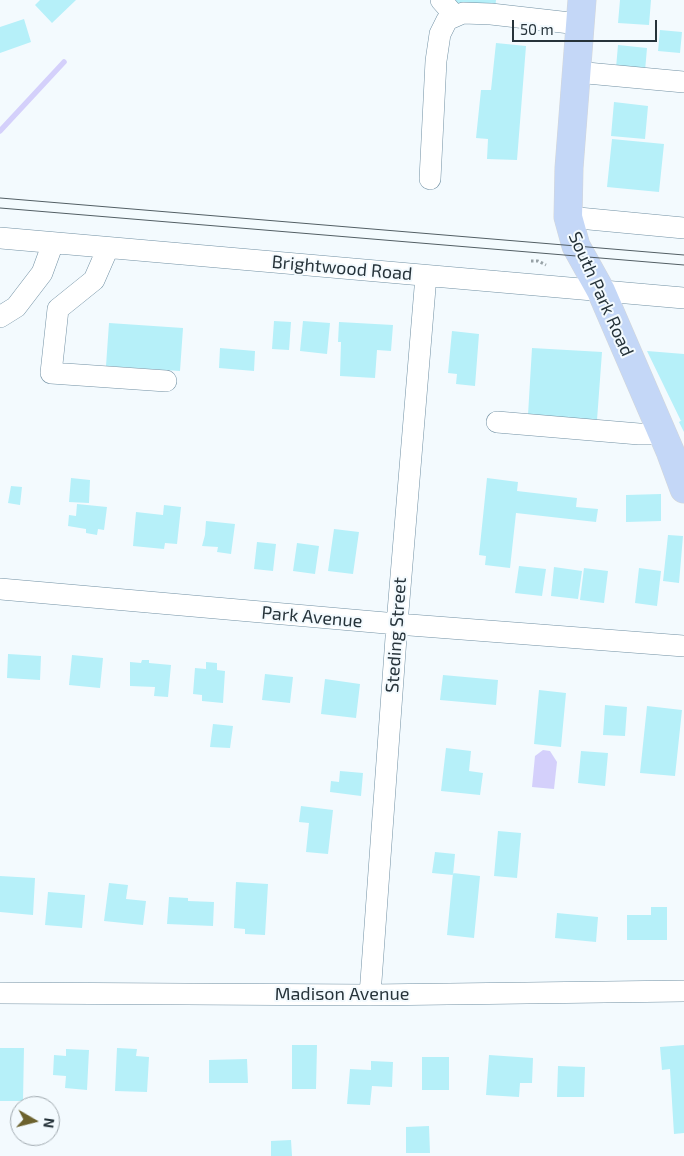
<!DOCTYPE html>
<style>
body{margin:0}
#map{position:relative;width:684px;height:1156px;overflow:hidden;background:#f3fafe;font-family:"Exo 2",sans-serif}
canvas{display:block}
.north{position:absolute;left:10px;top:1096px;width:50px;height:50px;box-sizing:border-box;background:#f3fafe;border:1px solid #a1aab0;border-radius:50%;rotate:98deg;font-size:14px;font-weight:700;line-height:20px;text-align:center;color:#26333a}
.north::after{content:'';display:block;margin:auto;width:18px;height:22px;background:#6c622e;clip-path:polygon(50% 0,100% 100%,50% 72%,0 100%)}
.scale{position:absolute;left:512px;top:20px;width:145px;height:22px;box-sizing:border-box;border:2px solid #26333a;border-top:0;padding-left:6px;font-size:15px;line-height:18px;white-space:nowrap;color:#26333a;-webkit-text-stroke:4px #f3fafe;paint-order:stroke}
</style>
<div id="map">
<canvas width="684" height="1156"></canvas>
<div class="north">N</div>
<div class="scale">50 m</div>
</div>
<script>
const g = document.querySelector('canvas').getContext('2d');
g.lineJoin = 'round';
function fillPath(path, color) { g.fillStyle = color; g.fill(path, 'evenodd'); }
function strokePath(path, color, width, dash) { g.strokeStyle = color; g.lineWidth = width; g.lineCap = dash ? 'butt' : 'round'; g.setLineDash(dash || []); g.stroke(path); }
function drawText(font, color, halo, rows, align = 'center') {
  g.font = font + ' "Exo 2",sans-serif'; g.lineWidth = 4; g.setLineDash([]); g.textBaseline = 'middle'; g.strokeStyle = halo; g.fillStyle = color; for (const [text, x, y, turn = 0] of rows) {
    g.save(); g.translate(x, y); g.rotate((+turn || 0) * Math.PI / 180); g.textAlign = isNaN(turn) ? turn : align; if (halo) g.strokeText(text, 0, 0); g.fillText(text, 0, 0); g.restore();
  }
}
fillPath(new Path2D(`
 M543,750L550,751L557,762L554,789L532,787L535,756Z`), '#d4d0fb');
strokePath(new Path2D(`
 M0,131L64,62`), '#d4d0fb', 5.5);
fillPath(new Path2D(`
 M40,0H76L52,23L35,5Z
 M447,0H496L495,10L447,6Z
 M620,0H651L649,25L618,23Z
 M24,19L31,42L0,53V27Z
 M660,30L682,32L680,53L658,51Z
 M496,43L526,46L517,160L487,159L488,139L476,138L481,90H491Z
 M618,45L647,48L645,71L616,68Z
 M614,102L648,106L645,139L611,136Z
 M612,139L664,144L659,192L607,187Z
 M274,321L291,322L289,350L272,349Z
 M303,321L330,323L327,354L300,351Z
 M339,322L393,325L391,351L377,350L375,378L340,376L341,342H338Z
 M109,323L183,328L180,371L106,366Z
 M452,331L479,334L475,386L456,384L457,374L448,373Z
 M220,348L255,351L254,371L219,368Z
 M532,348L602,352L597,420L528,415Z
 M647,351L684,354V419L681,421Z
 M684,419V432L679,422Z
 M71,478L90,480L89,503L69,502Z
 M487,478L518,482L517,491L577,498L576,507L598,509L596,522L516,513L510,568L485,565L486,556L479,555Z
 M11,486L22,487L20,505L8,503Z
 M661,494V521L626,522V495Z
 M77,504L107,507L104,530L98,529L97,535L86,533V529L68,526L69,515L76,516Z
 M164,505L181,507L177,544L165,543L164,549L133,546L136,512L163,515Z
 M206,521L235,524L231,554L217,552L218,547L202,546L205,535Z
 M334,529L359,532L353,574L328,571Z
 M668,535L683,536L679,583L663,581Z
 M257,542L276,544L273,571L254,569Z
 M297,543L319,546L315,574L293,571Z
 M519,566L546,569L542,596L515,593Z
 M554,567L582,571L578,599L551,596Z
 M584,568L608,571L604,603L580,600Z
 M639,568L661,571L657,606L635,603Z
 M8,654L41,656L40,680L7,678Z
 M72,655L103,658L100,688L69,685Z
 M142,660H149V663L171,665L168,697L154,696L155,687L130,686V662L141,663Z
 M206,662L217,663V670L225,671L223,703L202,701V695L193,694L195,668L206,669Z
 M265,674L293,677L290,703L262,700Z
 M443,675L498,680L496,705L440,700Z
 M325,679L360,684L356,718L321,714Z
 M539,690L566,693L561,747L534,744Z
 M605,705L627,707L625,736L603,735Z
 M647,706L682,710L675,776L640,773Z
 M213,724L233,726L230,748L210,747Z
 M446,748L471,751L469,771L483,773L480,795L441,791Z
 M581,751L608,753L605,786L578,783Z
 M340,771L363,773L361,796L330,792L331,781L339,782Z
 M301,806L333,810L328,854L306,852L309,823L299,822Z
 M498,831L521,833L517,878L494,876Z
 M435,852L455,854L453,875L432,873Z
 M453,873L480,876L474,938L447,935Z
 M0,876L35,878L33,915L0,912Z
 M236,882L268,884L265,935L245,934V929L234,928Z
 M109,883L128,885L126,899L146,901L143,925L104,921Z
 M48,892L85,895L82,928L45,925Z
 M169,897L188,898V901L214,902L213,926L167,924Z
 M651,907H667V940H627V915H651Z
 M557,913L598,917L596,942L555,938Z
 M292,1045H317L316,1089H292Z
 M684,1045V1133L674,1134L670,1069L662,1070L660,1047Z
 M0,1048H24L23,1101H0Z
 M117,1048L137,1049L136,1056L149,1057L147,1092L115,1091Z
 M66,1049L89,1050L87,1090L65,1088L66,1076L53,1075L54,1055L66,1056Z
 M489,1055L533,1058L532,1083H520L519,1097L486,1095Z
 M422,1057H449V1090H422Z
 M247,1059L248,1083H209V1060Z
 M371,1061L393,1062L392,1087L372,1086L370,1105L347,1104L350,1069L371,1070Z
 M558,1066L585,1067L584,1097H557Z
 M429,1126L430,1153H406V1127Z
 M291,1140L292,1156H271V1141Z`), '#b6f0f9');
const minor = new Path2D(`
 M441,0L455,16
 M576,72L684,82
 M430,179L436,61L440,34L447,20L463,13L491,14L579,24
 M568,217L684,228
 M0,238L684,298
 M108,248L94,280L58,309L51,373L166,381
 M0,317L16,307L42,273L53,243
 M497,422L639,434H663
 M0,589L397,624L684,646
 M0,993L370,995L684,991
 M370,995L397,624L426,276`);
const major = new Path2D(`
 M582,0L569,168L568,217L576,246L601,291L670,451L684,489`);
strokePath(minor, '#7291a4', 22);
strokePath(major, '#d4d6d8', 29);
strokePath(new Path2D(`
 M531,261H538L546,265`), '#97a1a6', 3, [2.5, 2.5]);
strokePath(minor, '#fff', 21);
strokePath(major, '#c4d7f7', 28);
strokePath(new Path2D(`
 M0,198L684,255
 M0,208L684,265`), '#525e64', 1);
drawText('18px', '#26333a', '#f3fafe', [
 ["Brightwood Road",342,268,5],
 ["South Park Road",601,294,66],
 ["Park Avenue",312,617,5],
 ["Steding Street",396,635,-86],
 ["Madison Avenue",342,994]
]);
</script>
